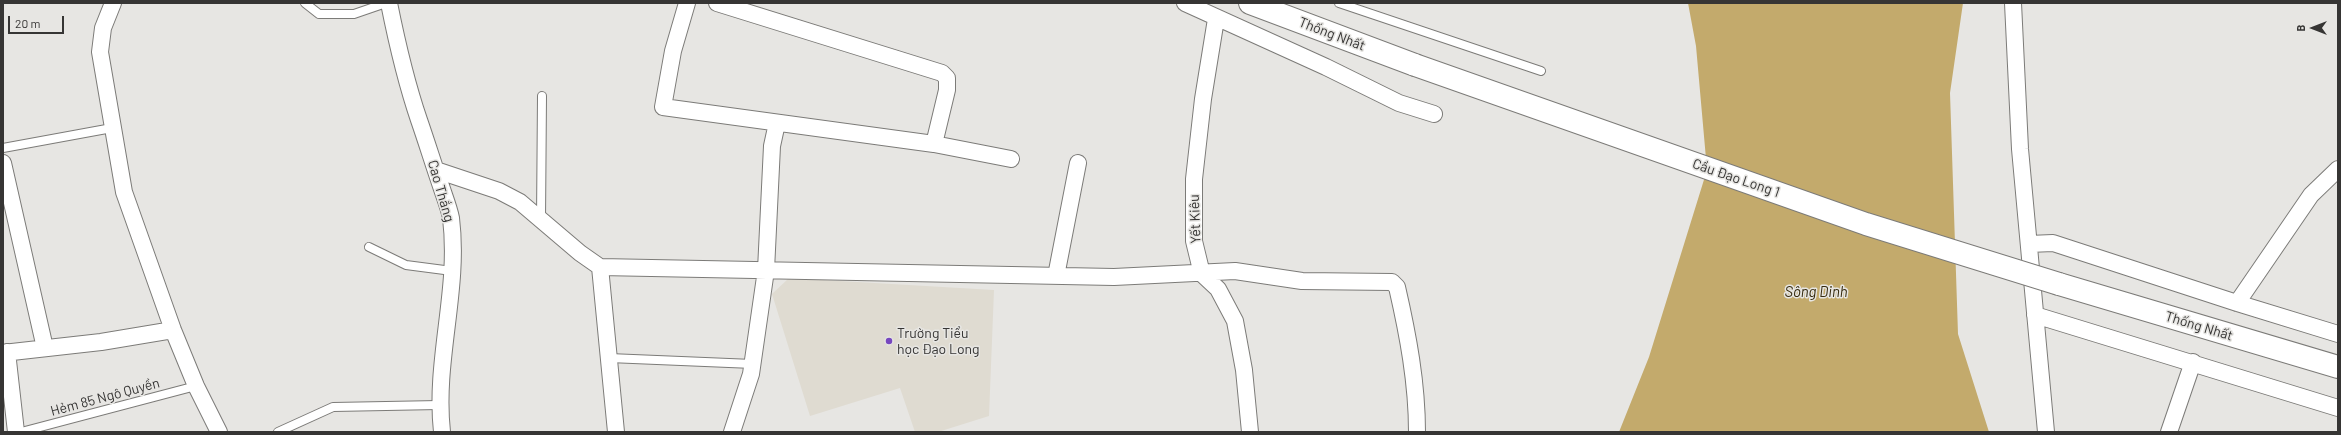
<!DOCTYPE html>
<meta charset="utf-8">
<style>
body{margin:0}
#map{position:relative;width:2341px;height:435px;overflow:hidden;background:#e7e6e3;font-family:Barlow,sans-serif}
canvas{display:block}
.frame{position:absolute;inset:0;border:4px solid #363534;pointer-events:none}
.north{position:absolute;left:2293px;top:8px;width:40px;height:40px;-webkit-text-stroke:3px #e7e6e3;paint-order:stroke;rotate:270deg;font-size:11px;font-weight:700;line-height:16px;text-align:center;color:#363534}
.north::after{content:'';display:block;margin:auto;width:14px;height:18px;background:#363534;clip-path:polygon(50% 0,100% 100%,50% 72%,0 100%)}
.scale{position:absolute;left:8px;top:16px;width:56px;height:18px;box-sizing:border-box;border:2px solid #363534;border-top:0;padding-left:5px;font-size:12px;line-height:14px;white-space:nowrap;color:#363534;-webkit-text-stroke:3px #e7e6e3;paint-order:stroke}
</style>
<div id="map">
<canvas width="2341" height="435"></canvas>
<div class="frame"></div>
<div class="north">B</div>
<div class="scale">20 m</div>
</div>
<script>
const g = document.querySelector('canvas').getContext('2d');
g.lineJoin = 'round';
function fillPath(path, color) { g.fillStyle = color; g.fill(path, 'evenodd'); }
function strokePath(path, color, width, dash) { g.strokeStyle = color; g.lineWidth = width; g.lineCap = dash ? 'butt' : 'round'; g.setLineDash(dash || []); g.stroke(path); }
function drawText(font, color, halo, rows, align = 'center') {
  g.font = font + ' Barlow,sans-serif'; g.lineWidth = 3; g.setLineDash([]); g.textBaseline = 'middle'; g.strokeStyle = halo; g.fillStyle = color; for (const [text, x, y, turn = 0] of rows) {
    g.save(); g.translate(x, y); g.rotate((+turn || 0) * Math.PI / 180); g.textAlign = isNaN(turn) ? turn : align; if (halo) g.strokeText(text, 0, 0); g.fillText(text, 0, 0); g.restore();
  }
}
fillPath(new Path2D(`
 M789,278L994,290L989,416L938,432H915L900,388L810,416L772,294Z`), '#dfdbd1');
fillPath(new Path2D(`
 M1688,3H1963L1950,93L1958,334L1989,432H1619L1649,357L1707,170L1696,46Z`), '#c3aa6c');
const lane = new Path2D(`
 M305,3L319,14H354L386,3
 M1339,3L1541,71
 M3,148L112,128
 M541,219L542,96
 M369,247L406,265L452,271
 M609,358L753,364
 M21,432L196,386
 M278,432L333,407L439,405`);
const street = new Path2D(`
 M113,3L103,28L100,52L124,192L173,330L196,386L219,432
 M389,3C397,43 406,82 419,120C427,143 434,166 442,189C445,198 449,208 451,218C460,290 434,360 442,432
 M687,3L673,51L663,107L934,144L1011,159
 M717,3L942,73L947,78V90L934,144
 M1185,3L1326,67L1399,103L1434,114
 M2013,3L2020,149L2046,432
 M1216,19L1203,99L1194,179V241L1202,274L1218,289L1235,321L1244,370L1250,432
 M3,163L45,348
 M436,170L499,191L520,202L580,253L600,267L1114,277L1235,271L1302,281L1392,282L1397,287C1408,335 1417,383 1417,432
 M2029,244L2053,243L2237,303L2338,334
 M600,267L616,432
 M1056,276L1078,163
 M2237,303L2311,195L2338,169
 M2035,315L2338,408
 M7,352L16,432
 M3,353L101,342L173,330
 M732,432L751,374L766,270L772,146L777,123
 M2169,432L2193,362`);
const primary = new Path2D(`
 M1250,3L1415,65
 M2059,284L2338,367`);
strokePath(lane, '#7c7b78', 10);
strokePath(street, '#7c7b78', 18);
strokePath(primary, '#7c7b78', 24);
strokePath(lane, '#fff', 8);
strokePath(street, '#fff', 16);
strokePath(primary, '#fff', 22);
const primaryBridge = new Path2D(`
 M1415,65L1866,224L2059,284`);
strokePath(primaryBridge, '#7c7b78', 24, []);
strokePath(primaryBridge, '#fff', 22);
for (const [x, y, r, color] of [
 [889,341,4,"#7747bf"]
]) { const dot = new Path2D(); dot.arc(x, y, r, 0, 2 * Math.PI); g.fillStyle = color; g.fill(dot); strokePath(dot, '#e7e6e3', 1.5); }
drawText('14px', '#363534', '#e7e6e3', [
 ["Thống Nhất",1332,34,21],
 ["Cầu Đạo Long 1",1736,178,19],
 ["Cao Thắng",441,191,74],
 ["Yết Kiêu",1195,219,-92],
 ["Thống Nhất",2199,326,17],
 ["Hẻm 85 Ngô Quyền",105,397,-15]
]);
drawText('14px', '#363534', '#e7e6e3', [
 ["Trường Tiểu",897,333],
 ["học Đạo Long",897,349]
], 'left');
drawText('italic 15px', '#362b0f', '#e7e6e3', [
 ["Sông Dinh",1816,292]
]);
</script>
